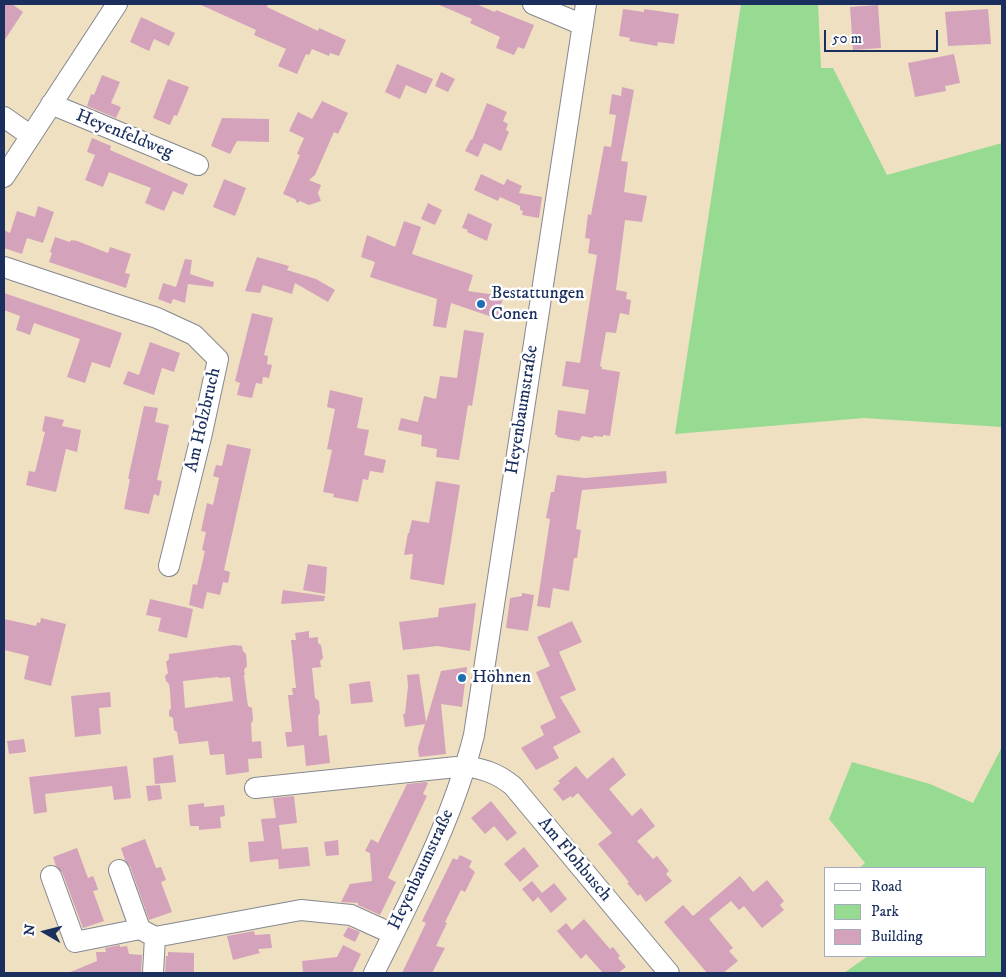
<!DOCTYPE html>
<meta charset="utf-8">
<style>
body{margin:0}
#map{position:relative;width:1006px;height:977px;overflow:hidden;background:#efe0c1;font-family:"IM FELL DW Pica",serif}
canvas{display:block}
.frame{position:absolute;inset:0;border:5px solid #1b2f5e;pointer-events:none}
.legend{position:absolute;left:824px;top:867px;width:162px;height:90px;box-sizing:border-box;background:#fff;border:1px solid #a4acbf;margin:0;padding:6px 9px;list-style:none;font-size:15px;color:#1b2f5e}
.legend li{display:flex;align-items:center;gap:10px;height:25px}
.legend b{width:25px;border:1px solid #a4acbf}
.north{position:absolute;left:20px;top:907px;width:50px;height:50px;-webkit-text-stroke:4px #fff;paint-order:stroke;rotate:278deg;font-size:14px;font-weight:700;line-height:20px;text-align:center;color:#1b2f5e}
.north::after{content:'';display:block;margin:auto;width:18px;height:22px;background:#1b2f5e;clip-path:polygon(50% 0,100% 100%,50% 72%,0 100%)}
.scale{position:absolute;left:824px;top:30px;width:114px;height:22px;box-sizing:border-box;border:2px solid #1b2f5e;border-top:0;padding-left:6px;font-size:15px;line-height:18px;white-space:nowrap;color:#1b2f5e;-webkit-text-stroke:4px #fff;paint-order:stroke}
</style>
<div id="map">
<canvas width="1006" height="977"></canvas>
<div class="frame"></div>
<ul class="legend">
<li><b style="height:6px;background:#fff"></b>Road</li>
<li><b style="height:14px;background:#97da92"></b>Park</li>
<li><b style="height:14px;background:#d4a3bb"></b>Building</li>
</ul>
<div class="north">N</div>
<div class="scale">50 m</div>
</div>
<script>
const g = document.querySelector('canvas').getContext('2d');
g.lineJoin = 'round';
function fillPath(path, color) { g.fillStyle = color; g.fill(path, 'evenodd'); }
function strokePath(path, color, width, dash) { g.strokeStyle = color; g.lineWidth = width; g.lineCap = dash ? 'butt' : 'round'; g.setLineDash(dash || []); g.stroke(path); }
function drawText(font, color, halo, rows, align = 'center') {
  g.font = font + ' "IM FELL DW Pica",serif'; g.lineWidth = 5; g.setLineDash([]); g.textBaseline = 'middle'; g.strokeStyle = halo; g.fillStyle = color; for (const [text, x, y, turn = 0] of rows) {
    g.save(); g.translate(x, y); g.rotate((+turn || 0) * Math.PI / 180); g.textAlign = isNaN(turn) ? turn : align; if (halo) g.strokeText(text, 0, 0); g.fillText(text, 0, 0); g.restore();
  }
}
fillPath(new Path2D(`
 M741,4H818L821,68H833L887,175L1002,143V427L864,418L675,434Z
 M1002,747V973H844L868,956H985V868H859L865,863L829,819L852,762L930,784L973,803Z`), '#97da92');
fillPath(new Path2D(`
 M4,4H12L23,12L4,41Z
 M199,4H268L267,7L318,31L319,28L346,40L339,56L330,53L329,56L312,49L309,55L306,54L297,74L278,66L286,49L254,35L256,30Z
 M437,4H476L495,12L496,10L534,25L524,49L518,47L514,55L496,48L500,37L470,23L472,19Z
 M878,5L881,48L853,50L850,7Z
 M623,9L644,12V9L679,14L674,44L658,42L657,46L629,41L630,38L619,36Z
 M988,9L991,44L948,46L945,12Z
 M141,17L175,33L169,46L154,39L149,51L130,42Z
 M954,54L960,83L945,86L946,91L915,97L908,63Z
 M397,64L433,79L426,94L406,85L400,99L385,92Z
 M441,72L455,79L448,92L435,86Z
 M102,75L120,82L111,103L121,107L116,118L87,106L91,94L94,95Z
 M168,79L189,87L177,116L174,115L170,125L153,118Z
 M622,87L634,90L621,161L628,162L624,192L647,196L642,222L625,220L616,290L627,292L626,299L631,300L629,315L620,313L616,333L606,332L600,366L602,367V369L620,372L610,436L603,435V437L594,436L593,438L582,436L579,441L557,437V435H555L558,410L585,414L589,390L562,386L566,361L580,363L597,255L588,253L590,239L585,238L588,214L591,215L604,146L611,147L616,115L609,114L612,94L621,96Z
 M322,101L348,113L338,134L334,132L315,175L309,180L321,185L318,193L321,201L309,205L300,201L297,203L295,199L283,194L300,155L297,154L304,138L289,131L298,112L312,119Z
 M487,103L507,112L503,121L508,124L506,130L509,132L501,151L484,143L478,157L465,151L471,139L472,140Z
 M222,118L269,119V142L237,141L230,154L211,146Z
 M92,138L111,146L110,150L188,184L183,195L173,191L164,211L145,203L151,188L109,172L103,187L85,180L95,155L87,152Z
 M481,174L504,185L507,179L522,186L519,193L542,197L539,218L522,215L523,211L520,210V206L500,197L498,201L474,190Z
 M224,179L246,188L235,216L213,207Z
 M428,203L442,210L435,225L421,219Z
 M38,206L54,212L43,243L27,238L22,254L4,248V230L10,233L17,211L35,217Z
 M468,213L492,224L487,241L467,232L468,230L462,228Z
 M404,221L421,227L412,254L473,275L468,291L503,296L499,316H496L495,318L451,303L446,328L433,326L437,299L370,277L375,262L361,257L367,235L395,247Z
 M55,237L70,242L71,240L77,241L108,253L110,247L131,254L125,273L130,274L126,288L49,262L52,253L50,252Z
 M257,257L289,266L287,270L316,279L335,290L328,302L295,283L292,294L263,285L260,293L245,291Z
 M185,259L192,260L190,274L214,282L213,287L188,284L185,303L173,299L171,304L158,299L163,283L176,287Z
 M4,293L122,333L110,368L92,362L85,383L67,377L80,339L34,323L30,335L16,330L20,316L4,310Z
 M252,313L273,318L264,355L268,356L267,364L272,365L269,378L263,377L262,384L256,383L252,398L237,395L240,383L235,381Z
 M464,330L484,333L472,406L468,405L459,460L436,457L437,449L421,446L422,435L398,430L401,418L418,422L424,396L436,399L440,376L457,378Z
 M150,342L180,353L174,372L162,368L154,395L123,384L128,371L139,375Z
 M330,390L363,398L357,428L369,430L364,455L386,460L383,473L370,471L368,480L363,479L358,502L333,497L334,494L323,492L332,450L327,449L335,409L327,407Z
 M144,406L158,408L155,422L169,425L157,480L162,481L159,496L154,494L149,514L124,509L130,479H128Z
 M45,416L64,420L62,426L81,430L77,452L66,449L56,492L26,485L29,471L35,472L45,432L42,431Z
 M227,444L251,449L224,570L230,572L228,583L223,582L220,595L207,592L203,609L189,605L193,584L197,585L205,551L202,550L206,532L201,531L207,503L213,505L219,478L213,476L216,465L222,466Z
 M666,471L667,483L582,490L576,529L581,530L577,558H574L569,591L553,588L550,608L537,606L550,519L546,518L551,492H554L557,475L585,478Z
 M436,481L460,485L444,585L410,579L413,554L404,555L408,533H409L412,520L429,523Z
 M308,564L327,567L325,594L303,590Z
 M283,590L325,596L324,601L281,604Z
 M522,593L534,595L528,631L506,628L510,598L522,596Z
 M150,599L193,609L187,638L158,631L161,618L146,615Z
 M476,603L470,651L437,646L403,650L399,622L438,617L439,608Z
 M41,618L66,624L51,686L24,679L29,656L4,650V619L36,626L37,622L40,623Z
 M572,621L582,642L559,652L576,690L560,697L581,732L553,747L559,758L536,770L521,748L544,735L540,726L556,718L536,672L550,666L537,637Z
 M309,631V638L318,637V643L321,645L323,658L320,661L321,667L312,668L315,698L319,701L320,713L318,716L319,736L327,735L330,763L306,766L304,745L287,747L285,732H292L288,695H293L292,688H296L291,640H296L295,633Z
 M234,645L242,646L243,651L246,654L247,666L244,670L245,675H244L247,700L248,706L252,708L253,720L251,724L252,742L261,741L262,758L248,759L249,772L226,775L224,754L210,755L208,741L179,744L177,732L174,730L173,718L169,716V711L171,708L170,691L169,684L166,681L165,676L168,673L166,662L169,659V654ZM218,677L219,678L230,677L233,701L185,708L183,681Z
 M467,667L462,707L441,704L446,754L419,757L418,748L425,724L405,727L403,714H405L408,686L407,675L419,674L426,722L441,671Z
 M370,681L373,702L351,704L349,684Z
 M110,692L111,707L99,708L101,734L75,737L71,696Z
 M24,739L26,752L9,754L7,741Z
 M173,755L176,782L155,784L153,758Z
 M613,757L626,775L609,789L632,816L641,808L655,826L637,841L653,859L657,856L669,871L666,874L672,881L646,902L640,894L638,896L627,883L629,882L598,844L612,833L578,793L572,798L571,796L563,801L553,789L560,783L558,781L576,766L587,779Z
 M127,766L131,798L114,800L112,786L45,794L47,812L34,814L29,777Z
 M426,782L428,783L423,794L427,796L388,878L396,882L380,915L358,905V903L341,902L350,884L372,881L370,853L365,851L371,839L378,843L407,784Z
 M160,785L162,799L148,801L146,786Z
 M294,796L297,823L279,825L282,849L308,847L310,866L279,869L278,859L250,862L248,842L264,841L261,819L276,818L273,798Z
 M491,801L517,833L507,841L494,826L485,834L471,818Z
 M204,803V807L224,805L225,816L220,817L221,828L199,830V826H190L188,805Z
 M145,839L156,868L161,867L166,880L161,882L172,912L149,920L130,866L125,860L121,848Z
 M338,840L339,855L326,856L324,842Z
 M524,847L539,866L520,882L504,864Z
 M77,848L88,878L93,876L96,883L98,890L93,891L104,921L83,928L62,872L56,866L53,857Z
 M460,855L472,861L469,867L475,872L465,892L461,890L445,922L447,923L436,946L445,948L432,973H402L426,923L422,921L453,858L457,860Z
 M740,876L753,892L767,880L784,901L780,905L784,910L762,928L744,906L739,910L731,901L709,919L733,948L729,951L738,961L723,973H707L664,922L683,905L693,916Z
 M532,881L542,893L554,883L567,899L551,913L538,897L533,902L522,889Z
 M584,919L610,949L613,947L620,956L618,958L626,967L618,973H603L586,954L581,959L557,931L566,923L572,930Z
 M348,927L360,932L355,942L343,936Z
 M254,931L255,935L270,934L272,948L258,949L260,953L233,960L227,936Z
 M120,945V947L127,946L129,954L142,955L141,973H68L97,961L96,952H106L105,948Z
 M343,945L361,954L352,973H303L302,961L337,957Z
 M168,952L194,953V973H165L166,956H168Z`), '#d4a3bb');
const minor = new Path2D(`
 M533,4L583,25
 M51,104L198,165
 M4,117L31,136
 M4,177L117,4
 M4,267L157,318L194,335L218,359L202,433L169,566
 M255,788L466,766C486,770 497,773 513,786L669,973
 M119,870L140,929
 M51,876L75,942L140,929L155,937
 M153,973L155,937L301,910L351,915L393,934
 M374,973C412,896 453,819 474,735L586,4`);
strokePath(minor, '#858890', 22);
strokePath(minor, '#fff', 20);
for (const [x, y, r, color] of [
 [481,304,5,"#1f6fb2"],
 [462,678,5,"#1f6fb2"]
]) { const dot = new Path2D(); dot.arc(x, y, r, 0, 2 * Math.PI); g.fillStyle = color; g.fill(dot); strokePath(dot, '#fff', 2); }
drawText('18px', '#1b2f5e', '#fff', [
 ["Heyenfeldweg",124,135,22],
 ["Heyenbaumstraße",523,410,-81],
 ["Am Holzbruch",204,420,-77],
 ["Am Flohbusch",574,860,50],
 ["Heyenbaumstraße",422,870,-65]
]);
drawText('18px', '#1b2f5e', '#fff', [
 ["Bestattungen",491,294],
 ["Conen",491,315],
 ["Höhnen",472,678]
], 'left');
</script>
